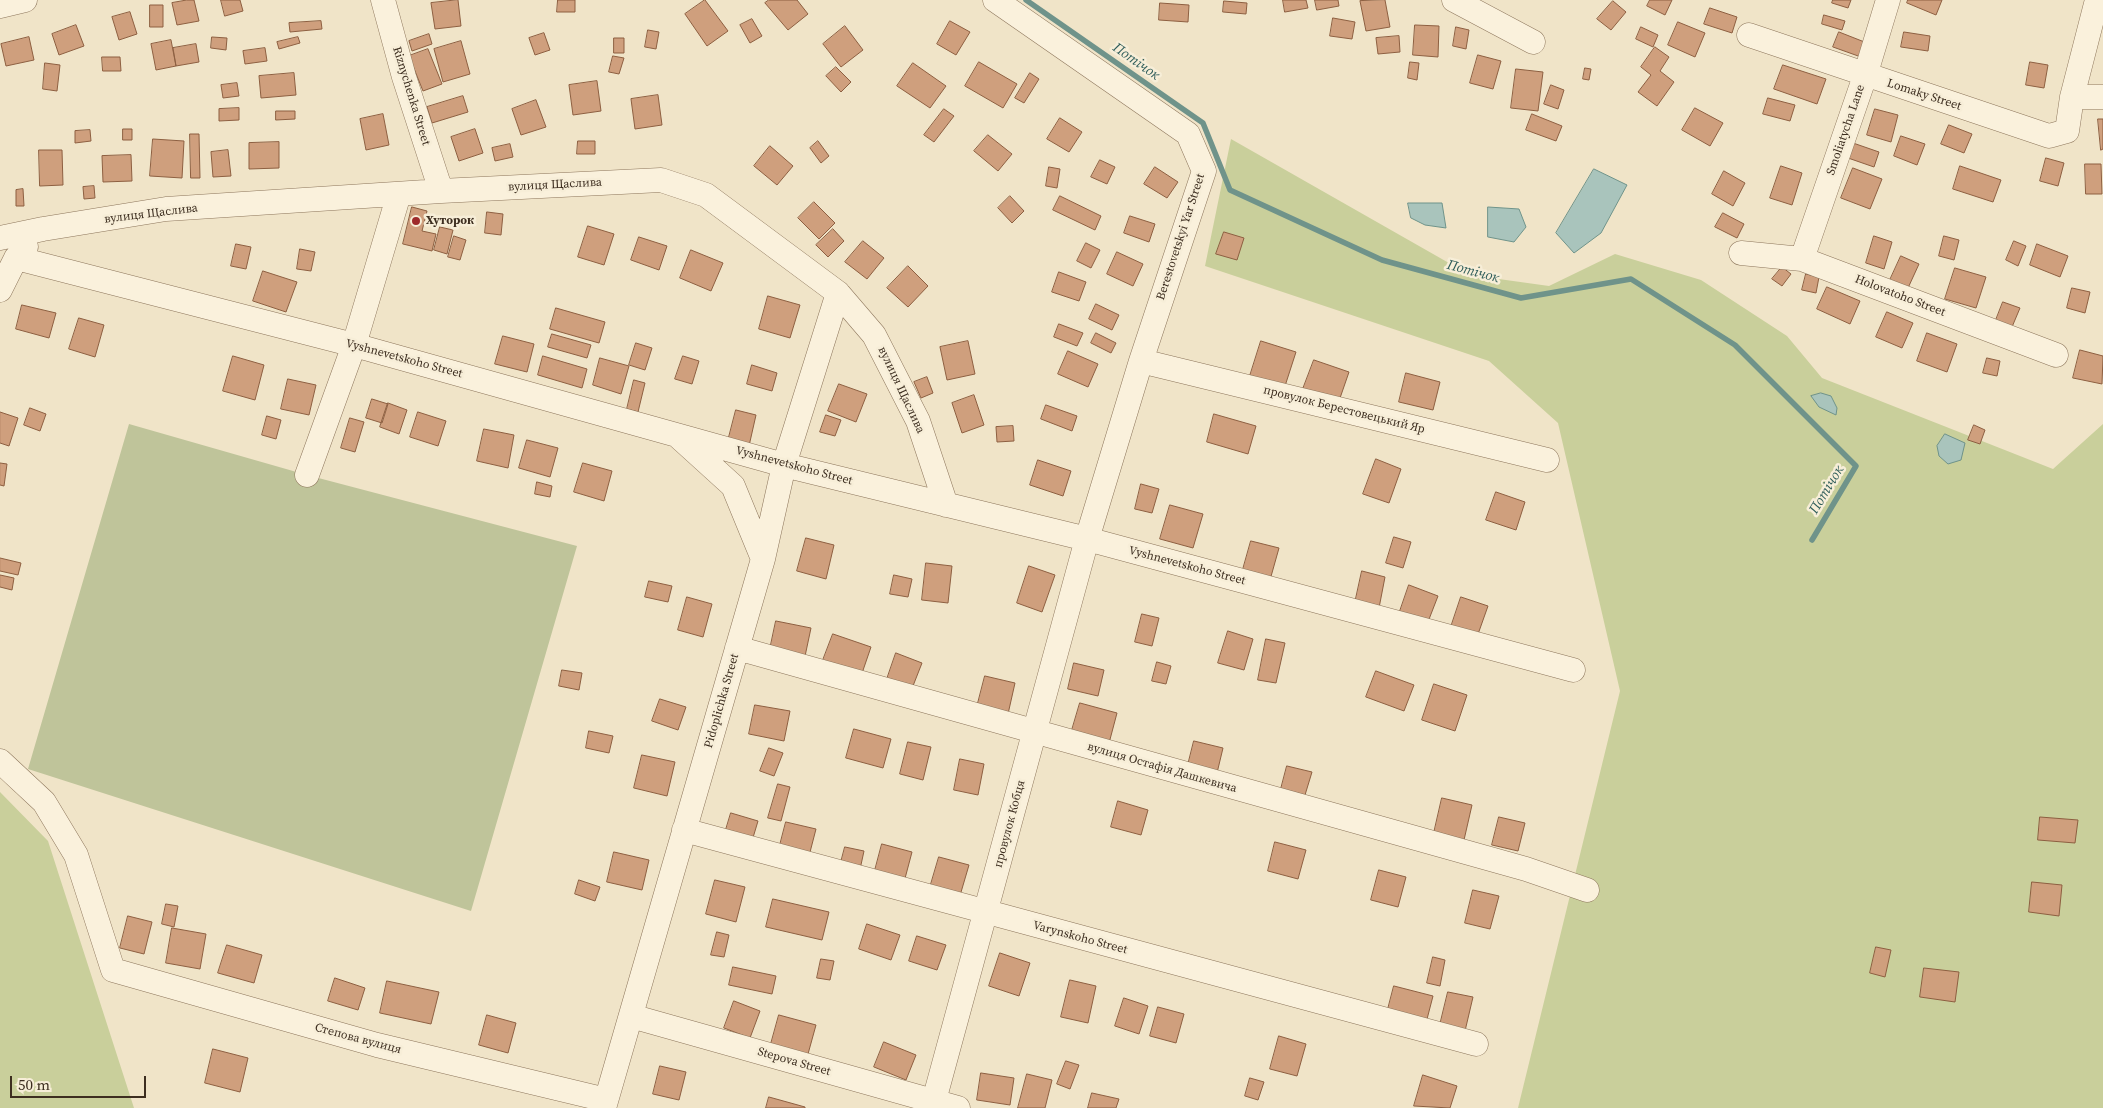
<!DOCTYPE html>
<meta charset="utf-8">
<style>
body{margin:0}
#map{position:relative;width:2103px;height:1108px;overflow:hidden;background:#f0e4c8;font-family:"Source Serif 4",serif}
canvas{display:block}
.scale{position:absolute;left:10px;top:1076px;width:136px;height:22px;box-sizing:border-box;border:2px solid #3d2e20;border-top:0;padding-left:6px;font-size:15px;line-height:18px;white-space:nowrap;color:#3d2e20;-webkit-text-stroke:4px #f7eed8;paint-order:stroke}
</style>
<div id="map">
<canvas width="2103" height="1108"></canvas>
<div class="scale">50 m</div>
</div>
<script>
const g = document.querySelector('canvas').getContext('2d');
g.lineJoin = 'round';
function fillPath(path, color) { g.fillStyle = color; g.fill(path, 'evenodd'); }
function strokePath(path, color, width, dash) { g.strokeStyle = color; g.lineWidth = width; g.lineCap = dash ? 'butt' : 'round'; g.setLineDash(dash || []); g.stroke(path); }
function drawText(font, color, halo, rows, align = 'center') {
  g.font = font + ' "Source Serif 4",serif'; g.lineWidth = 5; g.setLineDash([]); g.textBaseline = 'middle'; g.strokeStyle = halo; g.fillStyle = color; for (const [text, x, y, turn = 0] of rows) {
    g.save(); g.translate(x, y); g.rotate((+turn || 0) * Math.PI / 180); g.textAlign = isNaN(turn) ? turn : align; if (halo) g.strokeText(text, 0, 0); g.fillText(text, 0, 0); g.restore();
  }
}
fillPath(new Path2D(`
 M1231,139L1470,275L1549,286L1615,254L1701,280L1787,336L1822,378L2053,469L2103,424V1108H1518L1620,691L1558,423L1489,361L1205,266Z
 M0,792L48,841L134,1108H0Z`), '#c9cf9b');
fillPath(new Path2D(`
 M129,424L307,475L577,546L471,911L28,769Z`), '#bfc49a');
const water = new Path2D(`
 M1594,169L1627,185L1601,233L1574,253L1556,233Z
 M1408,203H1442L1446,228L1425,225L1411,218Z
 M1488,207L1519,209L1526,227L1514,242L1488,237Z
 M1821,393L1831,396L1837,408L1836,415L1819,407L1811,396Z
 M1945,434L1965,443L1961,460L1948,464L1939,456L1937,446Z`);
fillPath(water, '#a9c4bc');
strokePath(water, '#6f938a', 1);
strokePath(new Path2D(`
 M1026,0L1203,123L1230,190L1382,260L1521,298L1631,279L1735,345L1856,466L1812,540`), '#6f938a', 5.5);
const building = new Path2D(`
 M187,0H194L199,21L177,25L172,3Z
 M221,0H240L243,11L225,16Z
 M458,0L461,26L435,29L431,3Z
 M558,0H575V12H557Z
 M705,0L728,31L707,46L685,14Z
 M769,0H797L808,14L788,30L765,3Z
 M1283,0H1306L1308,8L1285,12Z
 M1315,0H1338L1339,6L1317,10Z
 M1385,0L1390,27L1366,31L1360,1Z
 M1650,0H1672L1665,15L1647,6Z
 M1833,0H1851L1848,8L1832,3Z
 M1908,0H1942L1936,15L1907,3Z
 M1224,1L1247,3L1246,14L1223,12Z
 M1613,1L1626,12L1611,30L1597,19Z
 M1160,3L1189,5L1188,22L1159,20Z
 M150,5H163V27H150Z
 M1710,8L1737,17L1732,33L1704,24Z
 M130,12L137,34L119,40L112,17Z
 M1824,15L1845,21L1842,30L1822,24Z
 M1333,18L1355,22L1352,39L1330,36Z
 M752,19L762,36L750,43L740,25Z
 M321,21L322,29L290,32L289,23Z
 M950,21L970,32L956,55L937,44Z
 M1678,22L1705,33L1695,57L1668,45Z
 M76,25L84,46L59,55L52,34Z
 M1415,25L1439,26L1438,57L1413,55Z
 M845,26L863,50L841,67L823,44Z
 M1456,27L1469,30L1466,49L1453,46Z
 M1641,27L1658,35L1653,47L1636,39Z
 M648,30L659,32L656,49L645,47Z
 M1839,32L1867,43L1861,57L1833,47Z
 M1904,32L1930,36L1928,51L1901,47Z
 M544,33L550,50L535,55L529,38Z
 M429,34L432,44L412,51L409,41Z
 M1399,36L1400,52L1378,54L1376,38Z
 M29,37L34,60L6,66L1,44Z
 M212,37L227,38L226,50L211,48Z
 M298,37L300,43L279,49L277,42Z
 M614,38H624V53H614Z
 M171,40L176,66L156,70L151,44Z
 M461,41L470,74L443,82L434,49Z
 M196,44L199,62L176,66L173,48Z
 M1655,47L1669,57L1660,71L1674,82L1657,106L1638,92L1651,75L1641,67Z
 M265,48L267,61L245,64L243,51Z
 M428,49L442,84L423,91L409,56Z
 M1478,55L1501,61L1493,89L1470,83Z
 M613,56L624,58L619,74L609,72Z
 M102,57H120L121,71H103Z
 M979,62L1017,84L1003,108L965,86Z
 M1410,62L1419,63L1417,80L1408,78Z
 M2030,62L2048,65L2044,88L2026,85Z
 M45,63L60,65L57,91L43,89Z
 M913,63L946,86L930,108L897,86Z
 M1783,65L1826,79L1817,104L1774,89Z
 M836,67L851,82L841,92L826,76Z
 M1585,68L1591,69L1589,80L1583,79Z
 M1516,69L1543,72L1538,111L1511,108Z
 M294,73L296,95L261,98L259,76Z
 M1030,73L1039,79L1024,103L1015,98Z
 M597,81L601,111L573,115L569,85Z
 M237,83L239,96L223,98L221,85Z
 M1551,85L1564,90L1558,109L1544,104Z
 M658,95L662,125L635,129L631,99Z
 M463,96L468,112L432,123L427,107Z
 M1768,98L1795,105L1790,121L1763,114Z
 M536,100L546,127L521,135L512,109Z
 M239,108V120L219,121V109Z
 M1695,108L1723,123L1710,146L1682,130Z
 M944,109L954,116L934,142L924,135Z
 M1875,109L1898,115L1891,142L1867,135Z
 M276,111H295V119L276,120Z
 M383,114L389,145L366,150L360,119Z
 M1532,114L1562,126L1556,141L1526,130Z
 M1060,118L1082,132L1069,152L1047,139Z
 M2098,119H2103V149L2101,150Z
 M1949,125L1972,134L1964,153L1941,144Z
 M123,129H132V140H123Z
 M475,129L483,153L459,161L451,137Z
 M90,130L91,141L75,143V131Z
 M190,134H199L200,178H191Z
 M988,135L1012,154L998,171L974,151Z
 M1901,136L1925,144L1917,165L1894,156Z
 M153,139L184,141L182,178L150,176Z
 M578,141H595V154H577Z
 M818,141L829,156L821,163L810,148Z
 M279,142V168L249,169V143Z
 M1853,143L1879,152L1874,167L1848,158Z
 M510,144L513,157L495,161L492,148Z
 M770,146L793,166L777,185L754,166Z
 M39,150H62L63,185L40,186Z
 M228,150L231,176L213,177L211,152Z
 M131,155L132,181L103,182L102,156Z
 M2046,158L2064,163L2058,186L2040,181Z
 M1100,160L1115,167L1107,184L1091,177Z
 M2085,164H2101L2102,194H2086Z
 M1781,166L1802,173L1792,205L1770,198Z
 M1960,166L2001,180L1993,202L1953,189Z
 M1049,167L1060,169L1057,188L1046,186Z
 M1155,167L1178,182L1167,198L1144,184Z
 M1853,168L1882,179L1870,209L1841,198Z
 M1724,171L1745,183L1733,206L1712,194Z
 M94,186L95,198L84,199L83,187Z
 M23,189L24,206H16V190Z
 M1010,196L1024,211L1012,223L998,208Z
 M1060,196L1101,216L1095,230L1053,210Z
 M814,202L835,223L819,239L798,218Z
 M412,207L427,211L422,231L436,234L432,251L403,244Z
 M487,212L503,214L501,235L485,233Z
 M1723,213L1744,224L1737,238L1715,227Z
 M1130,216L1155,224L1149,242L1124,233Z
 M588,226L614,234L604,265L578,257Z
 M440,227L453,230L447,254L434,250Z
 M833,229L844,241L828,257L816,245Z
 M1224,232L1244,238L1237,260L1216,254Z
 M454,236L466,240L460,260L448,257Z
 M1874,236L1892,242L1884,269L1866,263Z
 M1944,236L1959,240L1954,260L1939,256Z
 M639,237L667,246L659,270L631,260Z
 M863,241L884,258L867,279L845,262Z
 M2014,241L2026,246L2018,266L2006,260Z
 M1086,243L1100,250L1091,268L1077,261Z
 M236,244L251,247L246,269L231,266Z
 M2037,244L2068,256L2060,277L2030,265Z
 M300,249L315,252L311,271L297,269Z
 M691,250L723,263L711,291L680,278Z
 M1117,252L1143,264L1133,286L1107,274Z
 M1901,256L1919,264L1908,288L1890,280Z
 M908,266L928,286L908,307L887,288Z
 M1782,267L1791,274L1782,286L1772,279Z
 M1955,268L1986,277L1976,308L1945,299Z
 M263,271L297,282L286,312L253,301Z
 M1059,272L1086,282L1079,301L1052,292Z
 M1806,274L1819,277L1816,293L1802,290Z
 M1827,287L1860,301L1850,324L1817,309Z
 M2072,288L2090,292L2085,313L2067,308Z
 M768,296L800,305L790,338L759,329Z
 M2003,302L2020,308L2012,327L1996,320Z
 M1096,304L1119,315L1112,330L1089,319Z
 M22,305L56,313L49,338L16,329Z
 M556,308L605,322L599,343L550,329Z
 M1887,312L1913,323L1902,348L1876,337Z
 M79,318L104,325L95,357L69,349Z
 M1059,324L1083,333L1077,346L1054,337Z
 M1096,333L1116,343L1111,353L1091,343Z
 M1927,333L1957,344L1947,372L1917,361Z
 M552,334L591,345L587,358L548,347Z
 M503,336L534,344L527,372L495,364Z
 M968,341L975,374L947,380L940,347Z
 M1261,341L1296,352L1285,386L1250,376Z
 M636,343L652,348L645,370L629,365Z
 M2080,350L2103,356L2102,384L2073,378Z
 M1068,351L1098,364L1088,387L1058,374Z
 M233,356L264,365L255,400L223,391Z
 M543,356L587,369L582,388L538,375Z
 M683,356L699,361L692,384L675,379Z
 M600,358L629,366L621,394L593,385Z
 M1987,358L2000,361L1997,376L1983,373Z
 M1314,360L1349,372L1339,401L1303,389Z
 M752,365L777,373L772,391L747,384Z
 M1406,373L1440,382L1433,410L1399,402Z
 M927,377L933,393L921,398L914,382Z
 M288,379L316,385L309,415L281,409Z
 M634,380L645,383L638,412L627,409Z
 M839,384L867,394L856,422L828,411Z
 M974,395L984,425L962,433L952,403Z
 M372,399L388,404L382,423L366,418Z
 M388,403L407,410L399,434L380,427Z
 M1046,405L1077,416L1072,431L1041,419Z
 M30,408L46,414L40,431L24,425Z
 M736,410L756,415L749,446L728,441Z
 M0,412L18,418L9,446L0,443Z
 M418,412L446,421L438,446L410,437Z
 M1214,414L1256,426L1248,454L1207,442Z
 M826,415L841,420L835,436L820,432Z
 M267,416L281,420L276,439L262,435Z
 M350,418L364,422L355,452L341,448Z
 M1974,425L1985,430L1980,444L1968,440Z
 M1013,426L1014,441L997,442L996,427Z
 M484,429L514,435L508,468L477,461Z
 M527,440L558,448L550,477L519,468Z
 M1376,459L1401,469L1389,503L1363,494Z
 M1038,460L1071,471L1063,496L1030,485Z
 M0,463L7,464L4,486L0,485Z
 M583,463L612,471L604,501L574,492Z
 M537,482L552,486L550,497L535,494Z
 M1141,484L1159,489L1152,513L1135,509Z
 M1496,492L1525,502L1516,530L1486,520Z
 M1170,505L1203,514L1193,548L1160,539Z
 M1394,537L1411,542L1403,568L1386,563Z
 M806,538L834,545L826,579L797,571Z
 M1251,541L1279,548L1270,580L1242,573Z
 M0,558L21,563L18,575L0,571Z
 M926,563L952,566L948,603L922,600Z
 M1029,566L1055,575L1042,612L1017,603Z
 M1362,571L1385,577L1379,608L1355,603Z
 M0,575L14,578L12,590L0,587Z
 M894,575L912,579L908,597L890,594Z
 M649,581L672,586L668,602L645,597Z
 M1409,585L1438,596L1426,627L1398,617Z
 M687,597L712,604L703,637L678,630Z
 M1461,597L1488,606L1477,637L1451,627Z
 M1142,614L1159,618L1152,646L1135,642Z
 M776,621L811,628L804,661L769,654Z
 M1228,631L1253,639L1244,670L1218,663Z
 M833,634L871,647L859,682L820,668Z
 M1266,639L1285,643L1276,683L1258,680Z
 M896,653L922,663L911,691L886,682Z
 M1157,662L1171,666L1166,684L1152,681Z
 M1074,663L1104,670L1098,696L1068,689Z
 M562,670L582,673L579,690L559,686Z
 M1376,671L1414,685L1404,711L1366,697Z
 M985,676L1015,683L1008,714L977,707Z
 M1434,684L1467,695L1455,731L1422,720Z
 M660,699L686,707L678,730L652,721Z
 M1080,703L1117,713L1108,747L1070,737Z
 M755,705L790,711L784,741L749,734Z
 M854,729L891,739L883,768L846,758Z
 M589,731L613,736L609,753L586,748Z
 M1194,741L1223,748L1217,773L1188,765Z
 M908,742L931,747L923,780L900,774Z
 M769,748L783,753L774,776L760,771Z
 M642,755L675,762L667,796L634,788Z
 M960,759L984,764L978,795L954,790Z
 M1287,766L1312,772L1305,795L1281,789Z
 M778,784L790,787L781,821L768,818Z
 M1442,798L1472,805L1464,840L1434,833Z
 M1118,801L1148,810L1141,835L1111,827Z
 M731,813L758,821L752,841L725,833Z
 M1499,817L1525,823L1518,851L1492,845Z
 M2040,817L2078,820L2075,843L2038,840Z
 M786,822L816,829L809,856L779,849Z
 M1275,842L1306,850L1298,879L1268,871Z
 M882,844L912,852L903,886L873,878Z
 M845,847L864,851L859,874L839,870Z
 M614,852L649,860L642,890L607,882Z
 M939,857L969,865L959,899L929,891Z
 M1379,870L1406,877L1398,907L1371,900Z
 M579,880L600,887L595,901L575,894Z
 M715,880L745,887L736,922L706,914Z
 M2032,882L2062,885L2059,916L2029,912Z
 M1473,890L1499,896L1490,929L1465,923Z
 M773,899L829,912L822,940L766,927Z
 M166,904L178,906L174,927L162,924Z
 M128,916L152,922L144,954L120,948Z
 M867,924L900,935L891,960L859,949Z
 M172,928L206,934L200,969L166,963Z
 M717,932L729,935L724,957L711,955Z
 M917,936L946,945L937,970L909,961Z
 M227,945L262,955L254,983L218,973Z
 M1876,947L1891,950L1885,977L1870,973Z
 M1000,953L1030,963L1019,996L989,986Z
 M1433,957L1445,960L1440,986L1427,983Z
 M821,959L834,961L830,980L817,978Z
 M733,967L776,976L772,994L729,985Z
 M1924,968L1959,972L1955,1002L1920,997Z
 M335,978L365,988L358,1010L328,1001Z
 M1070,980L1096,986L1088,1023L1061,1017Z
 M387,981L439,992L431,1024L380,1013Z
 M1394,986L1433,996L1426,1023L1387,1013Z
 M1448,992L1473,997L1465,1031L1440,1025Z
 M1124,998L1148,1006L1139,1034L1115,1026Z
 M734,1001L760,1011L750,1038L724,1028Z
 M1158,1007L1184,1014L1176,1043L1150,1036Z
 M487,1015L516,1023L508,1053L479,1045Z
 M779,1015L816,1025L808,1054L771,1044Z
 M1279,1036L1306,1044L1297,1076L1270,1069Z
 M884,1042L916,1055L906,1080L874,1067Z
 M213,1049L248,1058L240,1092L205,1083Z
 M1066,1061L1079,1065L1070,1089L1057,1084Z
 M660,1066L686,1072L679,1100L653,1094Z
 M981,1073L1014,1078L1010,1105L977,1100Z
 M1027,1074L1052,1080L1045,1108H1018Z
 M1423,1075L1457,1086L1450,1108L1414,1106Z
 M1250,1078L1264,1082L1258,1100L1245,1096Z
 M1092,1093L1119,1099L1116,1108H1088Z
 M769,1097L805,1107V1108H766Z`);
fillPath(building, '#cf9f7d');
strokePath(building, '#8d5f41', 1);
const minor = new Path2D(`
 M383,0L404,77L441,191
 M1454,0L1533,42
 M0,6L25,0
 M1749,35L2049,136L2067,131L2072,97L2097,0
 M2072,97H2103
 M0,238L43,229L166,209L441,191L661,180L706,195L838,293L874,335L918,421L946,505
 M1741,253L1802,259L2056,355
 M16,258L354,345L784,465L1087,539L1573,670
 M1802,259L1865,76L1888,0
 M0,290L16,258L26,247
 M1141,361L1547,460
 M679,437L733,486L763,559
 M307,475L354,345L399,194
 M737,648L1526,869L1587,890
 M0,761L44,802L76,855L113,970L377,1045L606,1100
 M684,830L1476,1044
 M631,1016L958,1108
 M604,1108L763,559L784,465L838,293
 M932,1108L1087,539L1141,361L1204,171L1188,134L995,0`);
strokePath(minor, '#8d765c', 25);
strokePath(minor, '#faf1dc', 24);
for (const [x, y, r, color] of [
 [416,221,5,"#9e2a2b"]
]) { const dot = new Path2D(); dot.arc(x, y, r, 0, 2 * Math.PI); g.fillStyle = color; g.fill(dot); strokePath(dot, '#f7eed8', 2); }
drawText('12px', '#3d2e20', '#f7eed8', [
 ["Lomaky Street",1924,95,18],
 ["Riznychenka Street",411,96,73],
 ["Smoliatycha Lane",1846,130,-71],
 ["вулиця Щаслива",555,185,-3],
 ["вулиця Щаслива",151,214,-7],
 ["Berestovetskyi Yar Street",1181,237,-72],
 ["Holovatoho Street",1900,296,21],
 ["Vyshnevetskoho Street",404,359,15],
 ["вулиця Щаслива",901,390,65],
 ["провулок Берестовецький Яр",1344,410,14],
 ["Vyshnevetskoho Street",794,466,15],
 ["Vyshnevetskoho Street",1187,566,15],
 ["Pidoplichka Street",722,701,-74],
 ["вулиця Остафія Дашкевича",1162,768,16],
 ["провулок Кобця",1010,824,-75],
 ["Varynskoho Street",1080,938,15],
 ["Степова вулиця",358,1039,15],
 ["Stepova Street",794,1062,16]
]);
drawText('bold 12px', '#3d2e20', '#f7eed8', [
 ["Хуторок",426,221]
], 'left');
drawText('italic 14px', '#2f5d5a', '#f7eed8', [
 ["Потічок",1136,62,35],
 ["Потічок",1473,272,15],
 ["Потічок",1827,490,-59]
]);
</script>
